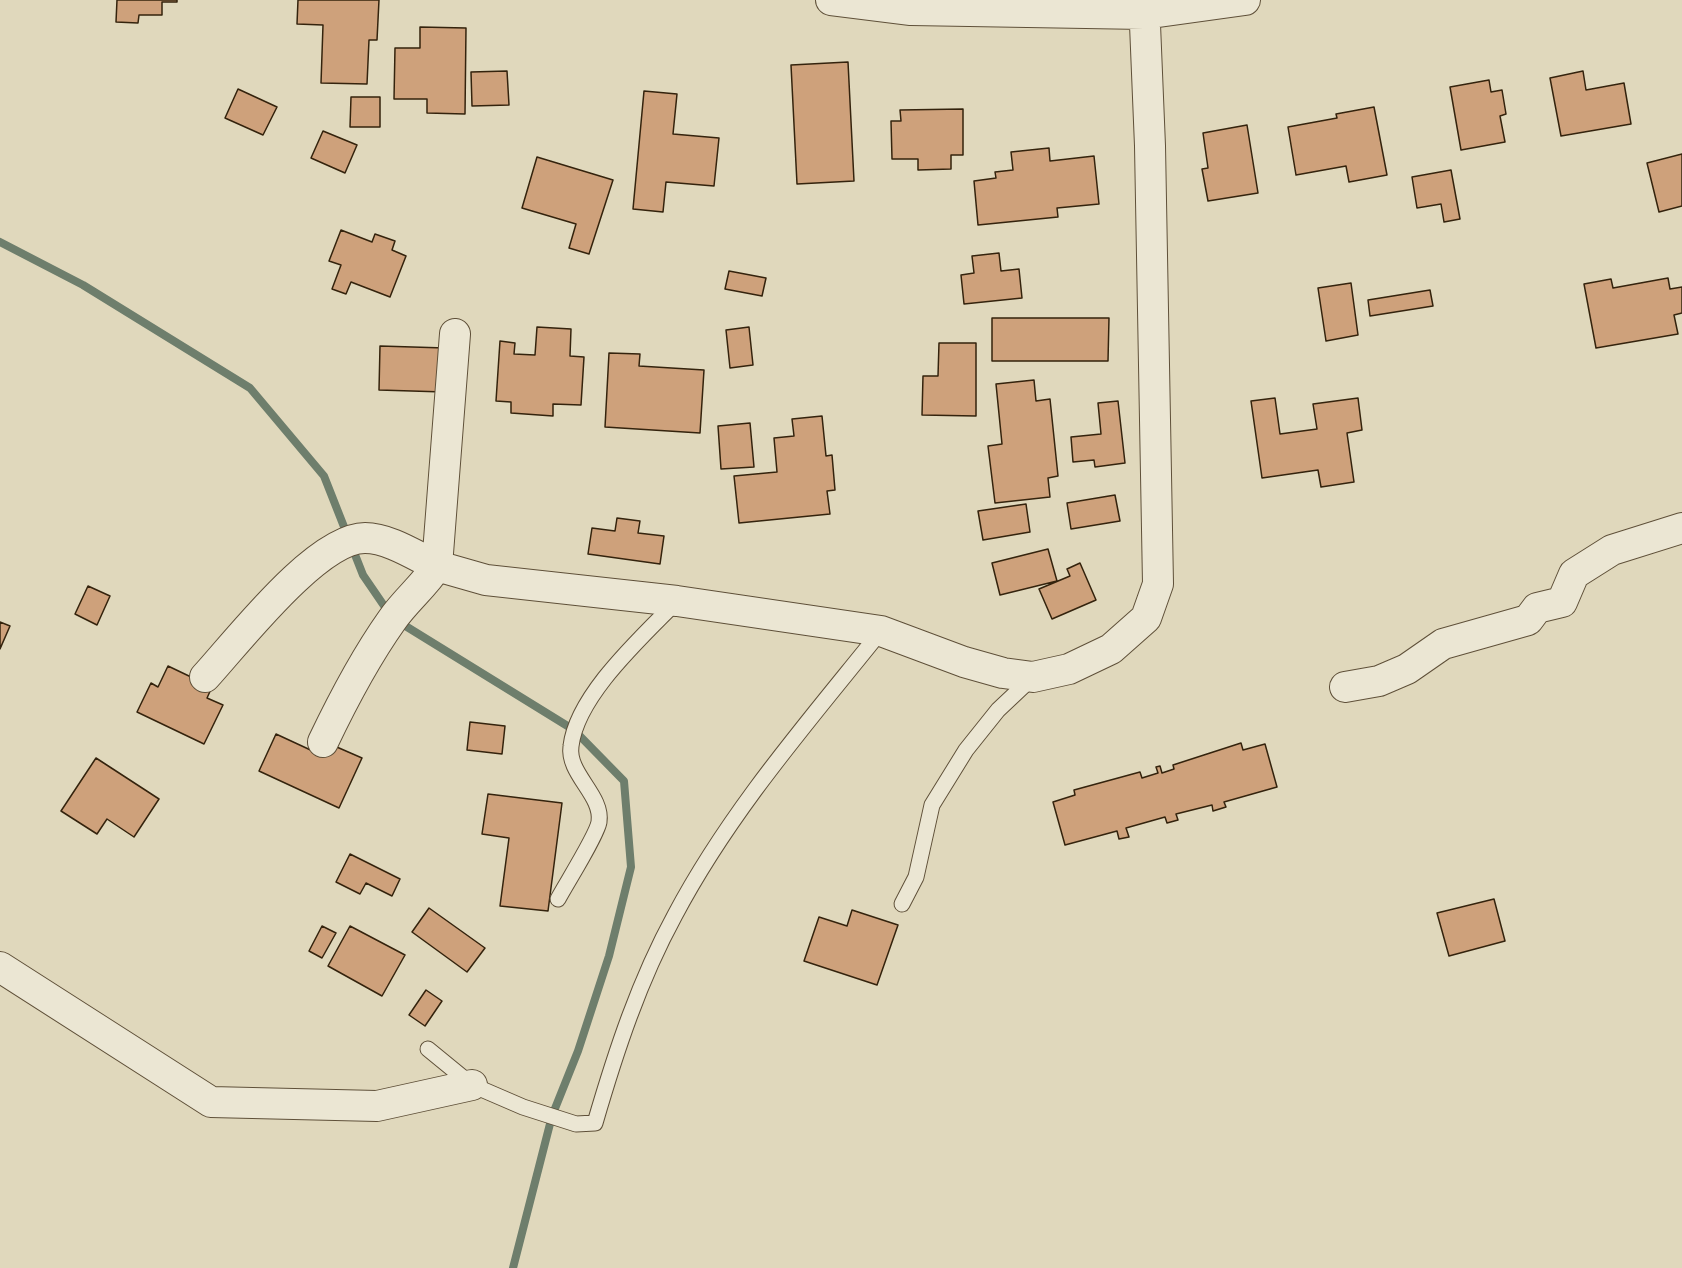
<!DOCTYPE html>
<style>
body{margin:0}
canvas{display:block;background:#e0d8bc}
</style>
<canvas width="1682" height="1268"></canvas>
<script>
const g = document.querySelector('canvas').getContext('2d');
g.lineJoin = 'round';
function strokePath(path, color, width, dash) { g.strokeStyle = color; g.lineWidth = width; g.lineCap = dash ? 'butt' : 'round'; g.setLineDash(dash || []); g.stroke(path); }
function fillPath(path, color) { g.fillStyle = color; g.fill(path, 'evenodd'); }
strokePath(new Path2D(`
 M0,242L83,285L250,388L324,476L363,575L389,613
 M399,622L574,730L624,781L631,867L609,956L578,1051L552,1116L513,1268`), '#6e7e6c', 8);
const building = new Path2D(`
 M117,0H177V2H162V15H139L138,23L116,22Z
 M298,0H379L377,40H369L367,84L321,83L323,25L297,24Z
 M420,27L466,28L465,114L427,113V99H394L395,48H420Z
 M848,62L854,181L797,184L791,65Z
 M507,71L509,105L472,106L471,72Z
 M1583,71L1586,90L1624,83L1631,124L1561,136L1550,78Z
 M1489,80L1491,92L1502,90L1506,114L1500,116L1505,142L1461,150L1450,87Z
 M238,89L277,107L263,135L225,118Z
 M644,91L677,94L673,134L719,138L714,186L666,182L663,212L633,209Z
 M351,97H380V127H350Z
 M1374,107L1387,175L1349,182L1346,166L1296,175L1288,127L1337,118L1336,114Z
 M963,109V155H951V169L918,170V159H892L891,121H901L900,110Z
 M1247,125L1258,193L1208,201L1202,169L1208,168L1203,133Z
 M323,131L357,145L345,173L311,158Z
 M1049,148L1050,161L1094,156L1099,204L1057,208L1058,217L978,225L974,181L996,178L995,172L1013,170L1011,152Z
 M1682,154V206L1659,212L1647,163Z
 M537,157L613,180L589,254L569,248L576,224L522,208Z
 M1451,170L1460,219L1444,222L1441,204L1417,208L1412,177Z
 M341,230L372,242L375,234L395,241L392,250L406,256L390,297L351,282L346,294L332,289L341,265L329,261Z
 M999,253L1001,271L1019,269L1022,298L964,304L961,275L974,273L972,256Z
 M729,271L766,278L762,296L725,289Z
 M1668,278L1670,289L1682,287V313L1674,315L1678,334L1596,348L1584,284L1611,279L1613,288Z
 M1351,283L1358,335L1326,341L1318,288Z
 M1430,290L1433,306L1370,316L1368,300Z
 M992,318H1109L1108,361H992Z
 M537,327L571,329L570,356L584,357L581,405L553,404V416L511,413V402L496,401L500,341L515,343L514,354L535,355Z
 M749,327L753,365L730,368L726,330Z
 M939,343H976V416L922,415L923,376H938Z
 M380,346L445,348L444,392L379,390Z
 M609,353L640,354L639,366L704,370L700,433L605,427Z
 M1034,380L1036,401L1050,399L1058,476L1048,478L1050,497L995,503L988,446L1002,444L996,384Z
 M1275,398L1280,434L1317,429L1313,404L1358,398L1362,430L1347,433L1354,482L1321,487L1318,470L1262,478L1251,401Z
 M1118,401L1125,463L1095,467L1094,460L1073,462L1071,437L1101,434L1098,403Z
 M822,416L826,456L832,455L835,490L827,491L830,514L739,523L734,476L777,472L774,438L794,436L792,419Z
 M750,423L754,467L721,469L718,426Z
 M1115,495L1120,521L1071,529L1067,503Z
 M1026,504L1030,532L983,540L978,511Z
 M617,518L640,521L638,533L664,536L660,564L588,554L592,528L615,531Z
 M1048,549L1057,581L1000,595L992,563Z
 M1080,563L1096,600L1052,619L1039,589L1070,576L1067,569Z
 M88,586L110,596L97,625L75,614Z
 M0,622L10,626L0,649Z
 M168,666L212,687L207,698L223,705L204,744L137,712L151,683L158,687Z
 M470,722L505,726L502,754L467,750Z
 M276,734L317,753L323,741L362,758L339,808L259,771Z
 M1241,743L1243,750L1265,744L1277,787L1224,802L1226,807L1213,811L1212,805L1176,814L1178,820L1167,823L1165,817L1126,828L1129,837L1119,839L1117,831L1065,845L1053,802L1075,795L1074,790L1140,772L1142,778L1158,773L1156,767L1160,766L1162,773L1174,769L1173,765Z
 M96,758L159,799L134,837L107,819L97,834L61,811Z
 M488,794L562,803L548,911L500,906L509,838L482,834Z
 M350,854L400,879L392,896L366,883L360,894L336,882Z
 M1494,899L1505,941L1449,956L1437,913Z
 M429,908L485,948L467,972L412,932Z
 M852,910L898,925L877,985L804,961L819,917L847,926Z
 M322,926L336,933L322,958L309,951Z
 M350,926L405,955L382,996L328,966Z
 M426,990L442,1001L425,1026L409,1015Z`);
fillPath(building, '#cea17b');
strokePath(building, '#34230d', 1.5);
const lane = new Path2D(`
 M558,899C566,884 597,835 599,822C603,795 567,774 571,746C577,695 642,637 677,601
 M902,904L916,877L932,805L966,750L998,710L1033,677
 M428,1049L472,1085L523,1107L576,1124L595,1123C616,1051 639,981 675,915C730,811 808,722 881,631`);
const street = new Path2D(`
 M831,0L911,10L1144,14L1245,0
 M455,334L437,566L486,580L677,601L881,631L964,662L1003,673L1033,677L1069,669L1111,649L1146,618L1158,584L1150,146L1144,0
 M205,677C238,641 317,538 365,538C389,538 416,556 437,566C424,586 405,601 392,620C365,658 343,700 323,742
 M1345,687L1379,681L1407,669L1443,644L1528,620L1537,608L1562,602L1574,574L1612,550L1682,528
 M0,967L211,1102L377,1106L472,1085`);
strokePath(lane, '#5f5039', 17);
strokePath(street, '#5f5039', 32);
strokePath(lane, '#ebe6d3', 15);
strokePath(street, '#ebe6d3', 30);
</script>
